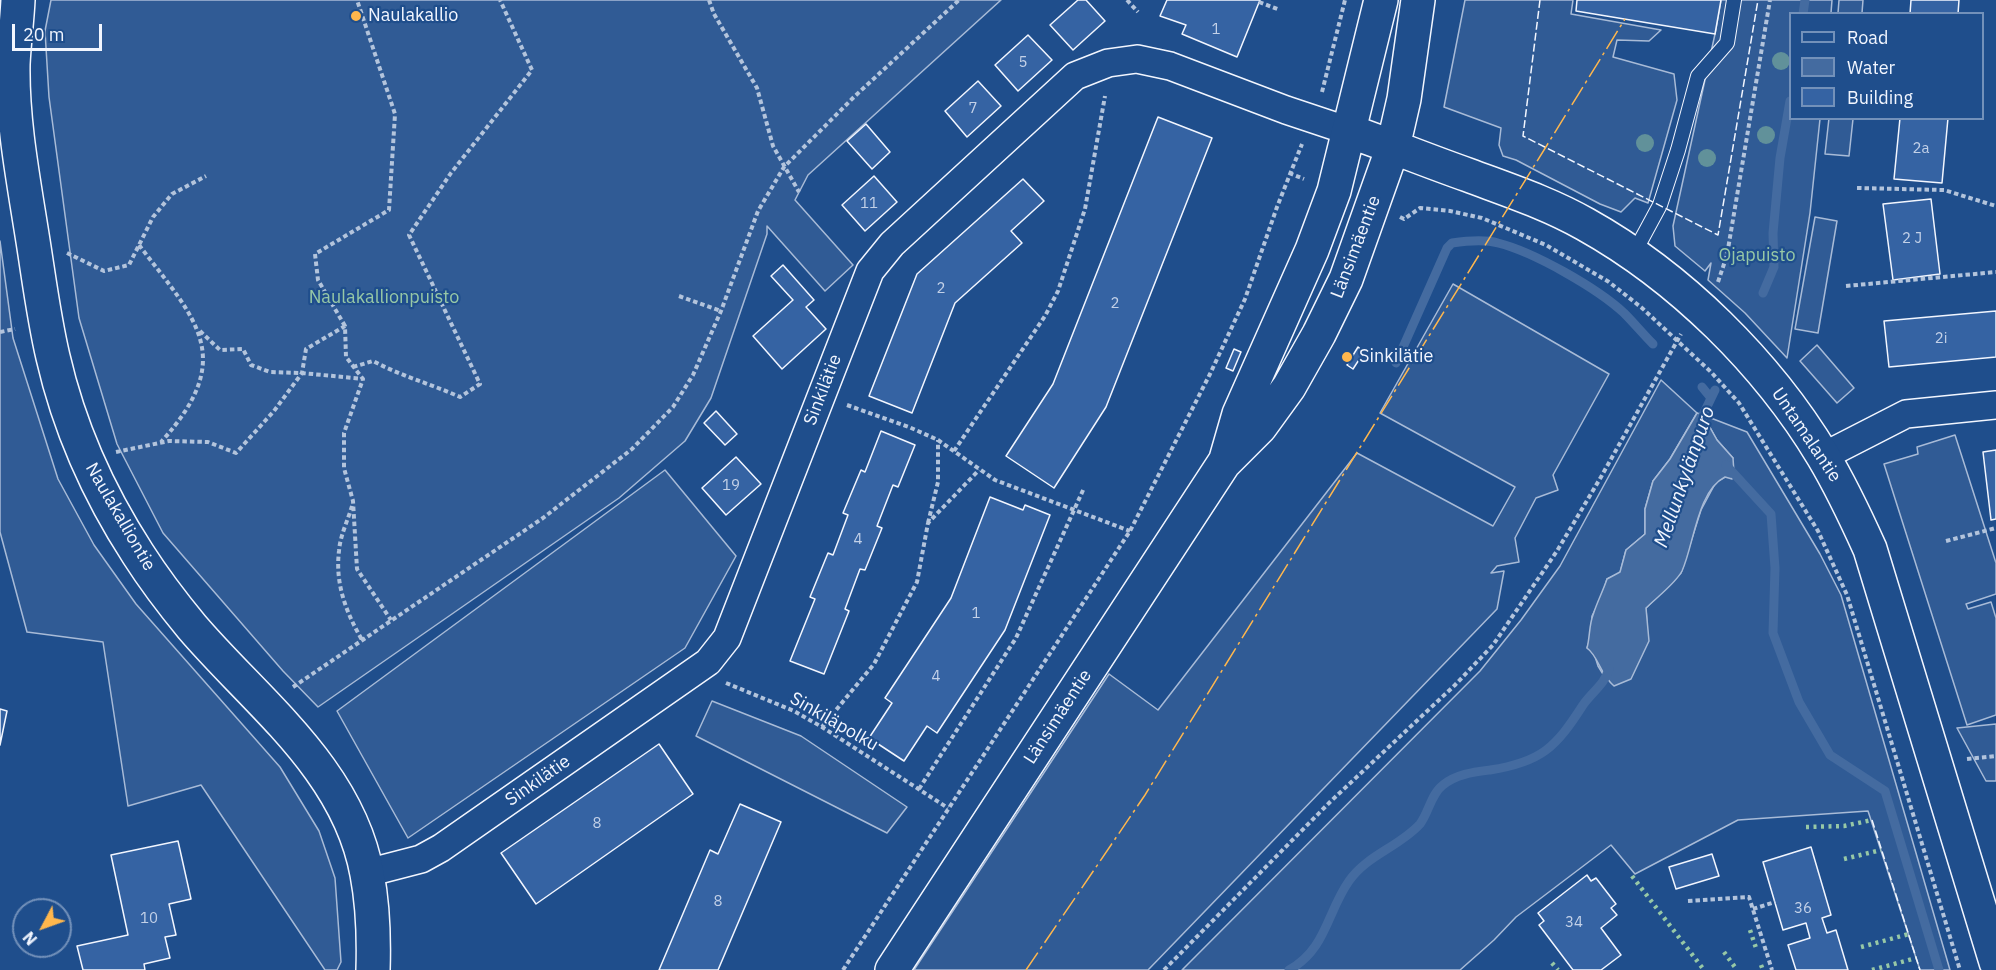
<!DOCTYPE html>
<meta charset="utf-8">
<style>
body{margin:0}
#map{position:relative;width:1996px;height:970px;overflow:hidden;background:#1f4e8c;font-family:"IBM Plex Sans",sans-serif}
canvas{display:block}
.legend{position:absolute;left:1789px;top:12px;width:195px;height:108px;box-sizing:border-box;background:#1f4e8c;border:2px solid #7391ba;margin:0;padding:8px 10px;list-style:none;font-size:18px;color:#f2f6ff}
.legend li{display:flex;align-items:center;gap:12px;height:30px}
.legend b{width:30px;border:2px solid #7391ba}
.north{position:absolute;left:12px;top:898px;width:60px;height:60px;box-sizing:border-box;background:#1f4e8c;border:2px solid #7391ba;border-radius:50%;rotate:229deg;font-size:16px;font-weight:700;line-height:24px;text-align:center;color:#f2f6ff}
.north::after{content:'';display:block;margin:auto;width:21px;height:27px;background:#ffb74d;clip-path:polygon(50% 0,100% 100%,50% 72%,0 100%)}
.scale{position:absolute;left:12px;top:24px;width:90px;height:27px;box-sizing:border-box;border:3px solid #f2f6ff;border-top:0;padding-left:8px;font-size:18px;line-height:21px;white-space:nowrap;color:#f2f6ff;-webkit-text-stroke:4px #1f4e8c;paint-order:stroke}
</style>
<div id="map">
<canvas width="1996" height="970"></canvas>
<ul class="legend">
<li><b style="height:8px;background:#1f4e8c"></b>Road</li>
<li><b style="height:16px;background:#446ba0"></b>Water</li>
<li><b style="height:16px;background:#3563a3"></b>Building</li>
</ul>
<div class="north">N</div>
<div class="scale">20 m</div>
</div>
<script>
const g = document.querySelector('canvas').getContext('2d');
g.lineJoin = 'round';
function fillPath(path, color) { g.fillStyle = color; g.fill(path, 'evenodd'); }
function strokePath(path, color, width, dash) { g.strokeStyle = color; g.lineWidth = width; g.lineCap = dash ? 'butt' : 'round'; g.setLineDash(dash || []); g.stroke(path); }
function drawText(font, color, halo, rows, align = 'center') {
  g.font = font + ' "IBM Plex Sans",sans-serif'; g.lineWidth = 4.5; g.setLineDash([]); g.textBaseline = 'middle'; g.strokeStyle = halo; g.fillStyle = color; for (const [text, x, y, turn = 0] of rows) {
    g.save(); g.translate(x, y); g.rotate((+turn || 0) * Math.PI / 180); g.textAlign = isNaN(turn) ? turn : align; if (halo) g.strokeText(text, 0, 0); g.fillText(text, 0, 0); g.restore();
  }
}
const built = new Path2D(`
 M51,0H1001L808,175L795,200L853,265L825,291L767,226V234L711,398L685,441L619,498L318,707L283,671L163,533L117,444L79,318L49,97L45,31Z
 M1465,0H1573L1571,14L1661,30L1649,41L1617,40L1613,57L1674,74L1677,100L1648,203L1635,198L1621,212L1600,204L1516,160L1503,156L1499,145L1501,128L1444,107Z
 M1721,0H1832L1831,13L1790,14V118L1820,119L1810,213L1787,358L1745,313L1708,280L1711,263L1705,271L1675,246L1673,226L1715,34Z
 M1839,0H1863L1862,13H1838Z
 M1829,118L1853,119L1849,156L1825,154Z
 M1815,217L1837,221L1818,333L1795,329Z
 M0,241L13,338L58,479L94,545L136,604L280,767L319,831L335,878L341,962L337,970H325L201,785L128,806L103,642L27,632L0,532Z
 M1453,284L1609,374L1553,475L1558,490L1536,498L1515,538L1519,562L1497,566L1491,573L1504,571L1497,609L1148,970H914L1109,674L1158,710L1357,453L1493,526L1515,487L1380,413Z
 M1817,345L1854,388L1837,403L1800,361Z
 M1661,380L1697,413L1670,459L1653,481L1645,509V534L1626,550L1620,573L1607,579L1602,596L1592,616L1591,636L1587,648L1594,653L1598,666L1606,679L1648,641L1646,608L1681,573L1701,510L1716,482L1725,477L1733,458L1717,440L1703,415L1747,432L1820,554L1841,595L1950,970H1920L1868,811L1738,820L1635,874L1611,845L1516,917L1494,940L1460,970H1182L1480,671L1521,620L1560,566Z
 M1955,435L1996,563V594L1966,604L1968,609L1991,602L1996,618V715L1967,725L1884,464L1918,454L1917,447Z
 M665,470L736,556L685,648L408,838L337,711Z
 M712,701L801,736L907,807L887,833L696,736Z
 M1996,724V781H1986L1957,728Z`);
fillPath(built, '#305b95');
strokePath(built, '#a8bbd7', 1.5);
const water = new Path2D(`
 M1697,413L1703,415L1717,440L1733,458L1734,473L1732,479L1725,477C1697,491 1694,545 1682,571C1676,583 1656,598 1646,608L1649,641L1631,679L1614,686C1599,673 1599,657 1587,648C1590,637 1589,625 1593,615C1597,602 1603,591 1607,579L1620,572L1626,550L1645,534V509L1653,481L1670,459Z`);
fillPath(water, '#446ba0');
strokePath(water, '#a8bbd7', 1.5);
strokePath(new Path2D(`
 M1803,14L1805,0
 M1763,293L1774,267L1773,233L1780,158L1790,101
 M1396,363L1447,248L1452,243C1466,241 1484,239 1498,243C1534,252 1597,288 1624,313C1634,323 1643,334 1653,344
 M1702,387L1711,398
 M1701,426L1703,415L1715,390
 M1726,465L1771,514L1775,568L1773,633L1799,702L1830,755L1885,791L1939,970
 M1289,970C1326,950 1327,912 1349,881C1367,855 1399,847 1420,824C1429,812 1431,794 1443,785C1456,774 1474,772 1490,770C1542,762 1556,747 1583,705C1592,692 1605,684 1609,669`), '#446ba0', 9);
const building = new Path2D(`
 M1078,0H1086L1105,21L1073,50L1050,25Z
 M1167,0H1260L1237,57L1182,34L1186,25L1160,16Z
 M1577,0H1721L1715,34L1576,11Z
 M1911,0H1959L1958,14H1910Z
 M1028,35L1052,60L1018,91L995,65Z
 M978,81L1001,106L967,137L945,111Z
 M1158,117L1212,138L1106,407L1054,488L1006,456L1053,384Z
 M1900,118H1948L1942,183L1894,179Z
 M866,124L890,152L872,169L847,141Z
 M874,176L897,202L865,231L842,205Z
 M1023,179L1044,201L1011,231L1022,243L955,303L912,413L869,396L917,274Z
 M1931,199L1940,274L1893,280L1883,204Z
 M783,265L814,300L806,307L826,329L782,369L753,336L793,300L771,276Z
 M1996,311V357L1889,367L1884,321Z
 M1358,347L1364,352L1353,369L1347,365Z
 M1234,349L1241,352L1233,371L1226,368Z
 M716,411L737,434L725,445L704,423Z
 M881,431L915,445L898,487L893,485L877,526L882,528L865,570L860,569L845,609L849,611L824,674L790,661L815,599L810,597L828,553L833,555L848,515L843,513L861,470L865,472Z
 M1996,450V519L1991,520L1983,452Z
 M736,457L761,484L726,515L702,488Z
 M990,497L1023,510L1025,505L1050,515L1005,630L937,733L927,726L904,761L869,738L892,703L885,698L951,598Z
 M0,709L7,711L0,745Z
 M659,744L693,794L536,904L501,853Z
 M740,804L781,822L718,970H659L710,850L718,854Z
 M178,841L191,899L169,904L176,935L165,937L170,958L144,964L145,970H83L77,946L128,935L111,855Z
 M1811,847L1831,915L1822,918L1827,933L1836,930L1848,970H1796L1788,945L1810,938L1806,923L1783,930L1763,862Z
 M1712,854L1719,876L1676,889L1669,867Z
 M1587,875L1591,881L1596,878L1616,904L1611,908L1617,915L1601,928L1621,955L1601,970H1573L1539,925L1544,921L1538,913Z`);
fillPath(building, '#3563a3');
strokePath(building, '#f2f6ff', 1.5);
const lane = new Path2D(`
 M1633,255L1660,205L1678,150L1698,76L1727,43L1734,0`);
const street = new Path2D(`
 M1824,456L1906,414L1996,405
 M367,873L421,859L441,848L708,662L727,638L870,271L892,244L1075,76L1108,63L1137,59L1170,66L1286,110L1349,131`);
const secondary = new Path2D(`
 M18,0C17,21 14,43 13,64C12,123 24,183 33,241C39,279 44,319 53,357C69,427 99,494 138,554C154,579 173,604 192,627C257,703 348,769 367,874C373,905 374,938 373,970
 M1349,131C1389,145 1428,161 1468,175C1508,190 1548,203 1585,224C1680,277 1767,363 1823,456C1841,486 1856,518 1870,549L1996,962
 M1226,459L1239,414L1312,250L1334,191L1381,0
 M892,970L1224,463L1260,427L1289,387L1319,334L1346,279L1393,147L1404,99L1418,0`);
strokePath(lane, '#f2f6ff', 16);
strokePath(street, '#f2f6ff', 30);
strokePath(secondary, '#f2f6ff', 36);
strokePath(new Path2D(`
 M709,0L714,14L757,88L773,146L799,192
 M1127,0L1138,12
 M1259,2L1280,10
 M1322,92L1345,0
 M1289,173L1304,179
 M1857,188L1944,190L1996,206
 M1400,217L1404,219L1420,208L1450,211L1482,218L1546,245L1609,282L1642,308L1711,372L1739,403L1818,531L1847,595L1960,970
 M139,245C196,320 238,357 161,442
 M67,253L104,271L129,265L153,217L172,194L206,176
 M1718,282L1727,255L1770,0
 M1846,286L1996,272
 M679,296L721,311
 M345,326L318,280L315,254L389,210L395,114L357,0
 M200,331L220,350L243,349L251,365L270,372L302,373L363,379
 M0,332L15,329
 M353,367L373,361C401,376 431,384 460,397L480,384L409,235L451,173L532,70L500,0
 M847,405L909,427L938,440L995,480L1130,531
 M954,451L1045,316L1058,291L1085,209L1105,96
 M116,452L169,441L208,442L236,453L274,411L302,373L306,349L345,326L346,357L363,379L344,433V468L353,501L357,569L391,620
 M352,506C348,520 340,536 339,551C335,584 346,612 362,640
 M928,523L938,482V440
 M1946,541L1996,528
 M726,683L794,711L822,727L948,808
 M293,687L543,518L632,449L673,407L693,375L721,311L758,211L784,167L855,96L959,0
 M822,727L874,664L917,582L928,523L979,470
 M1967,759L1996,756
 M919,789L1016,638L1084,488
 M1688,901L1749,897L1772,970
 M1753,909L1775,902
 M843,970L1130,531L1210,374L1245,299L1277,207L1302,144
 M1164,970L1330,802L1455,685L1493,645L1557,551L1601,477L1681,334`), '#b3c4dc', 4, [4.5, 3]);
strokePath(lane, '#1f4e8c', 14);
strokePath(street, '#1f4e8c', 27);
strokePath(secondary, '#1f4e8c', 33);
strokePath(new Path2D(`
 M1806,827L1844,826L1872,820
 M1844,859L1881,850
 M1632,876L1704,970
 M1750,930L1756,948
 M1861,947L1909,934
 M1724,952L1737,970
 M1552,963L1558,970
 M1761,965L1763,970
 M1872,970L1916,958`), '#97c8a6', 4.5, [3, 4.5]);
strokePath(new Path2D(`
 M1540,0L1523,136L1718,235L1758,0
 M1872,820L1920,970`), '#f2f6ff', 1.5, [8, 3]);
strokePath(new Path2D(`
 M1026,970L1145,795L1625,19`), '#ffb74d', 1.5, [21, 4.5, 3, 4.5]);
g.fillStyle = '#61919a';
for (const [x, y] of [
 [1781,61],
 [1766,135],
 [1645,143],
 [1707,158]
]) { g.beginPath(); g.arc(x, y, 9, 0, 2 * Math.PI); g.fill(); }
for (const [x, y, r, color] of [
 [356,16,6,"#ffb74d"],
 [1347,357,6,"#ffb74d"]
]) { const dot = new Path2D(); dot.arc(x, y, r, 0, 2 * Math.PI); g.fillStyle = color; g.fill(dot); strokePath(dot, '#1f4e8c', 2); }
drawText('15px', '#c3d1e8', null, [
 ["1",1216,30],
 ["5",1023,63],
 ["7",973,109],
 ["2a",1921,149],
 ["11",869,204],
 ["2 J",1912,239],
 ["2",941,289],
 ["2",1115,304],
 ["2i",1941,339],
 ["19",731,486],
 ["4",858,540],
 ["1",976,614],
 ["4",936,677],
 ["8",597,824],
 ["8",718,902],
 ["36",1803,909],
 ["10",149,919],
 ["34",1574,923]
]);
drawText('18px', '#f2f6ff', '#1f4e8c', [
 ["Naulakallio",368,16],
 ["Sinkilätie",1359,357]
], 'left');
drawText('18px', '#f2f6ff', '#1f4e8c', [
 ["Länsimäentie",1356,247,-69],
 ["Sinkilätie",823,390,-69],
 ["Untamalantie",1806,435,56],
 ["Naulakalliontie",120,517,60],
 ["Länsimäentie",1058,717,-57],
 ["Sinkiläpolku",834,722,30],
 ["Sinkilätie",538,781,-35]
]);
drawText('18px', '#97c8a6', '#1f4e8c', [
 ["Ojapuisto",1757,256],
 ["Naulakallionpuisto",384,298]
]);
drawText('italic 20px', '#f2f6ff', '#1f4e8c', [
 ["Mellunkylänpuro",1685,477,-71]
]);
</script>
